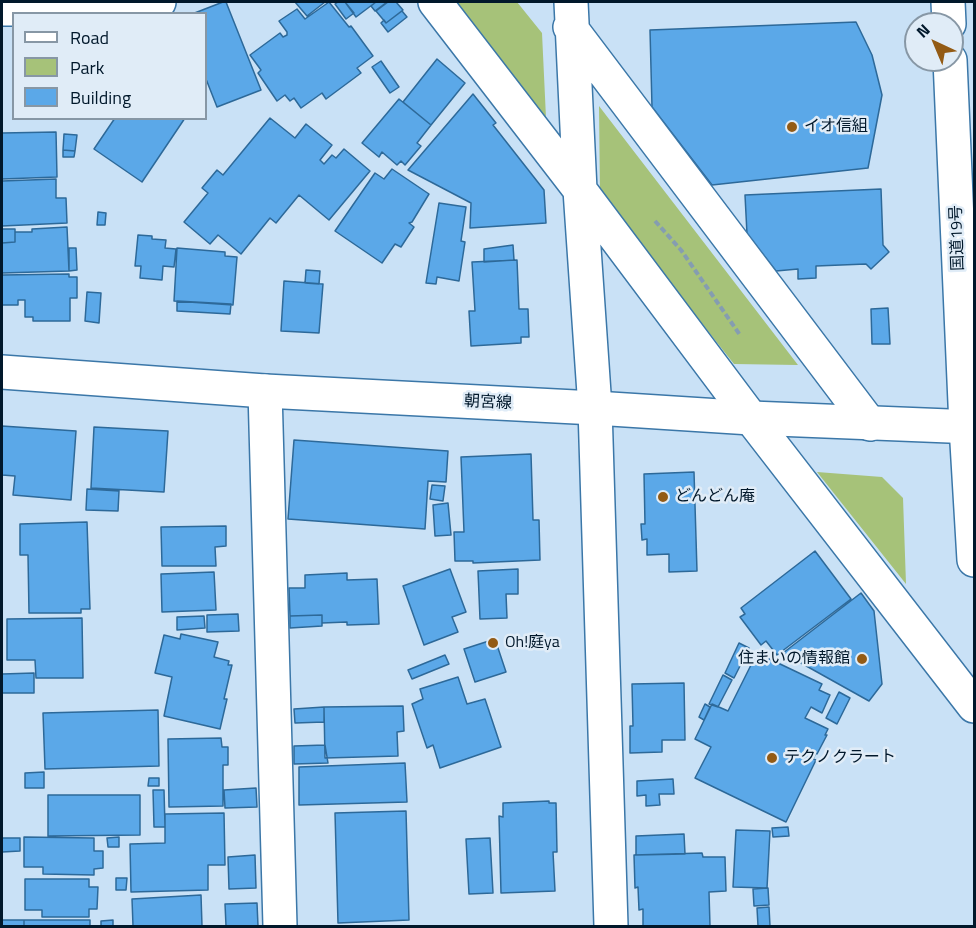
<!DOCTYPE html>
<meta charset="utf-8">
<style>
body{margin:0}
#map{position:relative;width:976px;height:928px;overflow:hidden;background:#c9e1f6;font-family:"Titillium Web",sans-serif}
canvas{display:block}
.frame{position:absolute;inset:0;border:3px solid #01182b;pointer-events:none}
.legend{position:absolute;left:12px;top:12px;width:195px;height:108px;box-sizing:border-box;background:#e0ecf7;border:2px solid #8797a5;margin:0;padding:8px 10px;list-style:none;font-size:18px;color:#01182b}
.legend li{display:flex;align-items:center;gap:12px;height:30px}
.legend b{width:30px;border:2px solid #8797a5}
.north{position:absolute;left:904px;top:12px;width:60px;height:60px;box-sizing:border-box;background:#e0ecf7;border:2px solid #8797a5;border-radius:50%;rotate:316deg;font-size:16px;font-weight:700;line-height:24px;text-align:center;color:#01182b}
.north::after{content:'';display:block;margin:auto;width:21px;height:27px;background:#935b15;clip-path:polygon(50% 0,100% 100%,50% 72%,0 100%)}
</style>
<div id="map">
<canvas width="976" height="928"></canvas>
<div class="frame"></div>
<ul class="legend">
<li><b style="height:8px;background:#fff"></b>Road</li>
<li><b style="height:16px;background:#a6c279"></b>Park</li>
<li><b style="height:16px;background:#5ba8e8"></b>Building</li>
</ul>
<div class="north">N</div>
</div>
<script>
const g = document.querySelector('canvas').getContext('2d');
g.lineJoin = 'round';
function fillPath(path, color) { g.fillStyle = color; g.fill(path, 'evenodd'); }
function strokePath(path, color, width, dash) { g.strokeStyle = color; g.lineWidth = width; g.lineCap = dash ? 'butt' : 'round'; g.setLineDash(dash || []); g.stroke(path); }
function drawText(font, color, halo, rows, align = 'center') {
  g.font = font + ' "Titillium Web","Noto Sans JP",sans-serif'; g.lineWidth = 5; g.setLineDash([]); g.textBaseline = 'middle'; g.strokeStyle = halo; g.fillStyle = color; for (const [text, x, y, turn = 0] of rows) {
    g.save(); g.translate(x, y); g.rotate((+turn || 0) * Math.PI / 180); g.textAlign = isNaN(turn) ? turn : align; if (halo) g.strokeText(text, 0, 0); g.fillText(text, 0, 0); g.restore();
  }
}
fillPath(new Path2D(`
 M455,2H517L542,33L546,118Z
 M599,106L798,365L734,364L600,195Z
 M817,472L882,477L903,498L906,584Z`), '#a6c279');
const building = new Path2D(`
 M223,2H226L261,90L217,107L206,79V14H192Z
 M295,2H325L307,16Z
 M329,2L349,27L351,26L373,56L357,68L361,73L326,99L322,93L301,108L294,98L290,101L285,95L277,101L258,73L261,70L250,55L280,33L283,37L287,35V32L279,21L297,9L305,19Z
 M338,2H345L354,13L346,19L335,4Z
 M345,2H376L356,17Z
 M376,2H387L375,11L371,6Z
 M388,2H396L403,10L386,23L376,11Z
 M402,11L407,17L388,32L381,23L384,20L386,23Z
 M856,22L872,55L882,95L868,168L712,185L652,107L650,30Z
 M437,59L465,83L431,125L403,102Z
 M381,61L399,87L390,93L372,67Z
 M473,94L496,123L493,125L544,190L546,223L470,228L471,203L408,170Z
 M399,99L431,125L417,143L421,146L405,165L401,161L397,165L382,152L379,157L362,143Z
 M115,118H185L142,182L94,149Z
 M270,118L295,138L306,124L332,145L320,160L324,164L332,155L336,158L344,149L370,171L329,220L299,195L276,223L270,218L241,254L218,235L210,244L184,222L208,193L202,188L217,170L223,175Z
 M56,132L57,177L2,179V133Z
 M64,134L77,135L75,151L63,150Z
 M63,150L75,151L74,157H63Z
 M392,169L429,194L412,222L409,223L414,227L401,247L395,244L382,263L335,231L375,173L384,179Z
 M56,179V198H66L67,223L2,226V181Z
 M881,189L883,245L889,252L871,269L866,264L816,266V278L798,279V269L776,271L747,234L745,195Z
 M439,203L466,207L461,241L465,242L459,281L437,277L436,284L426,283Z
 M98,212L106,213L105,225H97Z
 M67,227L69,271L2,273V243L15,242V232H32V229Z
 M2,229H15V242L2,243Z
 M138,235L152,236V239L166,240L165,248L176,249L174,267L163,266L162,280L140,278L141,266H135Z
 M513,245L514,260L484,262V249Z
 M69,248H76L77,270L69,271Z
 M177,248L225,252V256L237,257L233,305L174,301Z
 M517,260L519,309H528L529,337H521V343L471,346L469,311H475L472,262Z
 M306,270L320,271L319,284L305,283Z
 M69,274V277H77V298H70V321H33V317H25V300H18V305H2V275Z
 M284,281L323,284L319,333L281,331Z
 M87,292L101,293L99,323L85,321Z
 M177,301L231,304L230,314L177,311Z
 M888,308L890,344H872L871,309Z
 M2,426L76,431L71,500L13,495L15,476L2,475Z
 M94,427L168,431L164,492L91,488Z
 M294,440L448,451L446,482L428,481L425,529L288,519Z
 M531,454L533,520H539L540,560L473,563V561H455L454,532H464L461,457Z
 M694,472L697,571L669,572V554L647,555V539L642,540L641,524H645L644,474Z
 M432,485L445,486L443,501L430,499Z
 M87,489L119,491L118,511L86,510Z
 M448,503L451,535L435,536L433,505Z
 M87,522L90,609H81V613H29L28,555H20V524Z
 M226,526V546L215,547L216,566H162L161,527Z
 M815,551L851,599L777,655L766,641L761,645L740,617L745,614L741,608Z
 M450,569L466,612L452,617L458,632L424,645L403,586Z
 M518,569V594H506L507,618L480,619L478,571Z
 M214,572L216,610L162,612L161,574Z
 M347,573V580L377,579L379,624L347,625V622L322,623V615L290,616L289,588H305V575Z
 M861,593L874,611L882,684L869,701L783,653Z
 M238,614L239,631L207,632V615Z
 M322,615V626L290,628V616Z
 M204,616L205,628L177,630V617Z
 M82,618L83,678H36L35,660H7V619Z
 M181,634L218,642L214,657L229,661L228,665H232L224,699H227L220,729L164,716L172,677L155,673L164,635L180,639Z
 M495,639L506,672L475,682L464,649Z
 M739,643L749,648L734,678L725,673Z
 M757,653L822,684L819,690L830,695L822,713L811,707L805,718L828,729L825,735H827L817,754L816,753L813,759L816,760L786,822L695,778L711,747L695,739L712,704L728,711Z
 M445,655L449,664L412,679L408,670Z
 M34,673V693H2V674Z
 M723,675L732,680L718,707L709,704Z
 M458,677L467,704L485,699L501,747L440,768L433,745L427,748L412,704L423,699L420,689Z
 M684,683L685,740H662V752L630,753V726H633L632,684Z
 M839,692L850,698L837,724L826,718Z
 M705,704L710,707L704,720L699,717Z
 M403,706L404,731L397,732L398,756L325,758L324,707Z
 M324,707V722L295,723L294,709Z
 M158,710L159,766L45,769L43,713Z
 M221,738L222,747H228V765H223V806L169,807L168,739Z
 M325,745L328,763L294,764V746Z
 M405,763L407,802L299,805V767Z
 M44,772V788H25V773Z
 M149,778H159V786H148Z
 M673,779L674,794H659L660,805L646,806V795L637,796V781Z
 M256,788L257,807L225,808L224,790Z
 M153,790H164L165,827H154Z
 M48,795H140V835L48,836Z
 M549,801V803H556L557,852H553L555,891L501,893L499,816L503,817V803Z
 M406,811L409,920L338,923L335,813Z
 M224,813L225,865H208V890L131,892L130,844L165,843V814Z
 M788,827L789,836L773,837L772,828Z
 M736,830L770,831L767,888L733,887Z
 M684,834L685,854L636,855V836Z
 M24,837L94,838V851H103V868L94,869V875L43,874V867H24Z
 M119,837V847H108L107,838Z
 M2,838H20V851L2,852Z
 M490,838L493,893L469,894L466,839Z
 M702,853L703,857H725L726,891L709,892L710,926H643V909L639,910L638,887L635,888L634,855Z
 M255,855L256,888L229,889L228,857Z
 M116,878H127L126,890H116Z
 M25,879H89V887H98L97,909H89V917H42V910H25Z
 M768,888L769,905L754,906L753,889Z
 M201,895L202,926H133L132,899Z
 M257,903L258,926H226L225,904Z
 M769,907L770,926H758L757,908Z
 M2,920H24V926H2Z
 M24,920H90V926H24Z
 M113,920V926H101V921Z`);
fillPath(building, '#5ba8e8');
strokePath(building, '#2d6999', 1.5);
const minor = new Path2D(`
 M435,2L580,190L751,418L974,706
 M571,2L580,190L595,408L611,926
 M2,9H90L159,2
 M570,27L870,424
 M265,391L280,926`);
const tertiary = new Path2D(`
 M2,372L265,391L595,408L751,418L974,427`);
const trunk = new Path2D(`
 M948,2L949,24
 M950,60L966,426L974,560`);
strokePath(minor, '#3b77a8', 36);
strokePath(tertiary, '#3b77a8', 36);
strokePath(trunk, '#3b77a8', 36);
strokePath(new Path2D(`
 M655,221L681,250L740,335`), '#859db1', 4, [6, 3]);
strokePath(minor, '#fff', 33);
strokePath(tertiary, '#fff', 33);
strokePath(trunk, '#fff', 33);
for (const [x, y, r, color] of [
 [792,127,6,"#935b15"],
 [663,497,6,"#935b15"],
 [493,643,6,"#935b15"],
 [862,659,6,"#935b15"],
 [772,758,6,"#935b15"]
]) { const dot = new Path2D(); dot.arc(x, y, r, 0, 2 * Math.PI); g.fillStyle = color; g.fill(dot); strokePath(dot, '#e0ecf7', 2); }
drawText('16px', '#01182b', '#e0ecf7', [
 ["イオ信組",804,127],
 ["どんどん庵",675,497],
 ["Oh!庭ya",505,643],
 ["住まいの情報館",850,659,"right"],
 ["テクノクラート",784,758]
], 'left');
drawText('16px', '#01182b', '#e0ecf7', [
 ["国道19号",958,238,-92],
 ["朝宮線",488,403,3]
]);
</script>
